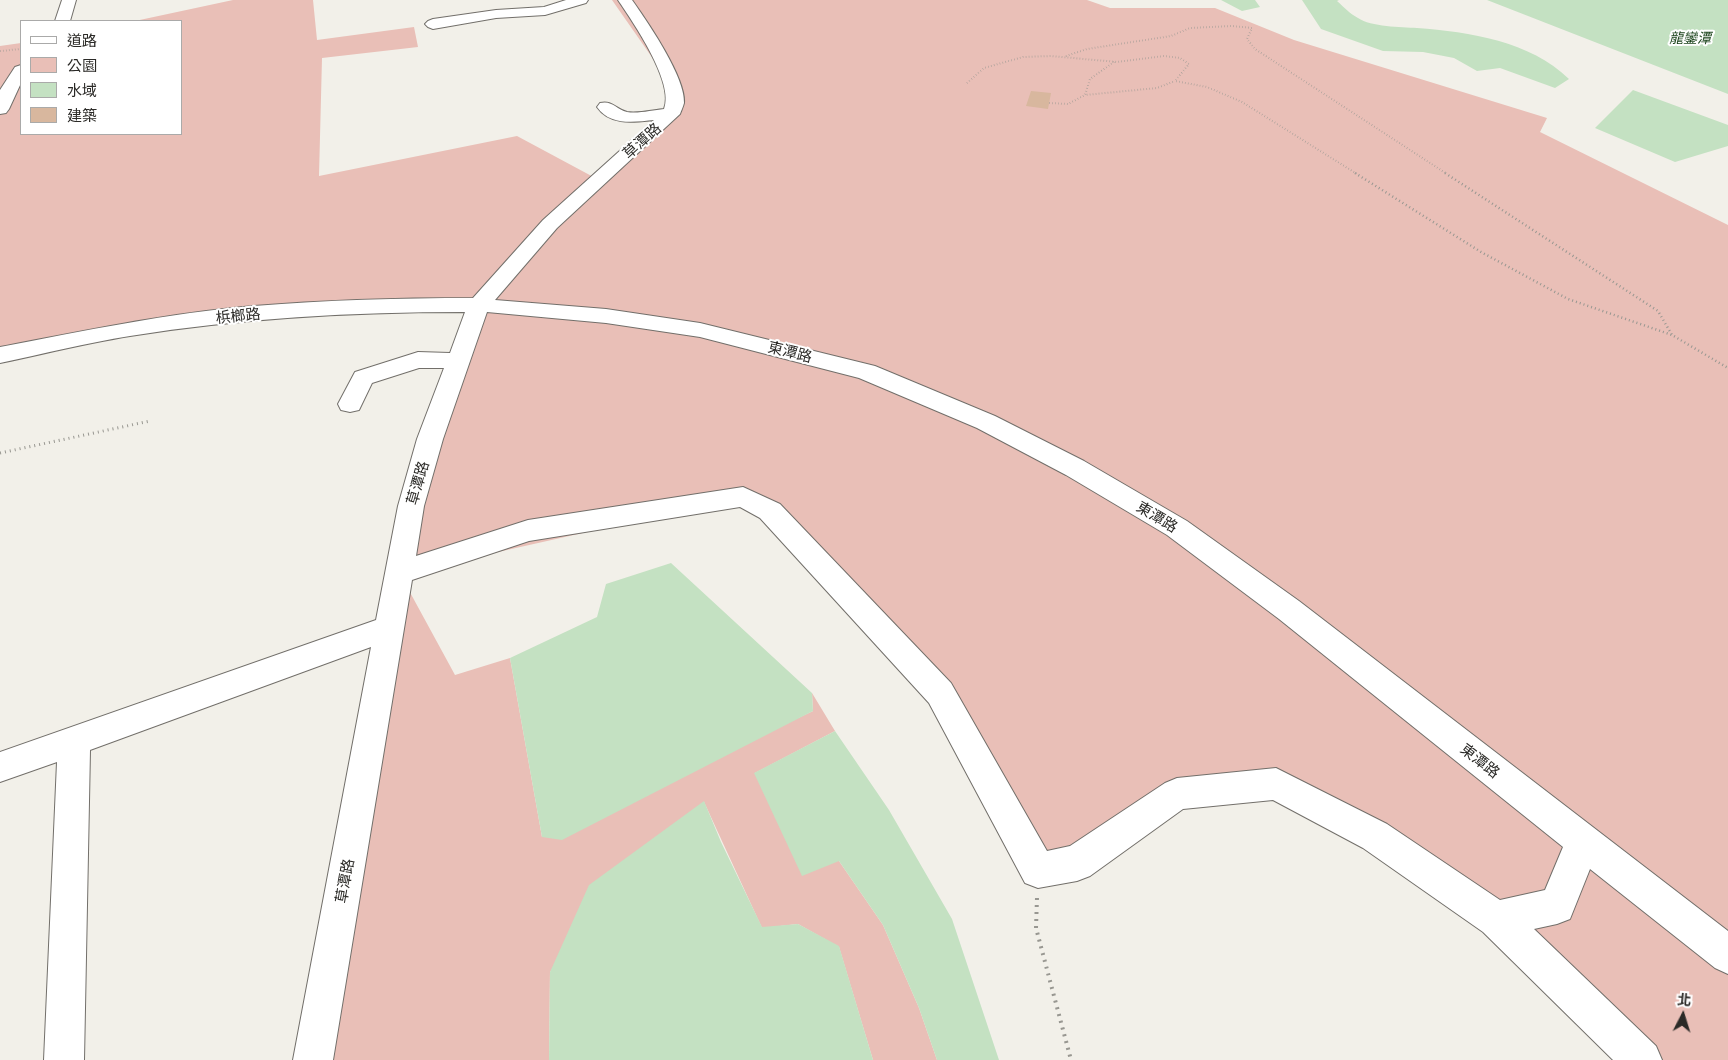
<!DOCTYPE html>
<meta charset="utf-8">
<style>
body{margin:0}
#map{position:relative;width:1728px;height:1060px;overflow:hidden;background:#f2f0e9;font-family:"Exo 2","Noto Sans TC",sans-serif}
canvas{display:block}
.legend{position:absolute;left:20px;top:20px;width:162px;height:115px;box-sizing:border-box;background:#fff;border:1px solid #aaaaa9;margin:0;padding:6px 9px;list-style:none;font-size:15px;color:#2b2a27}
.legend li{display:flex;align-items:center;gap:10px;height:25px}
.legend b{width:25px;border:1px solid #aaaaa9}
.north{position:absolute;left:1658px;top:990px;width:50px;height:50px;-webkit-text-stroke:4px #fff;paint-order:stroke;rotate:5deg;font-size:14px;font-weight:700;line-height:20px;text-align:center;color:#2b2a27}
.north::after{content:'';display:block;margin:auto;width:18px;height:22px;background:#2b2a27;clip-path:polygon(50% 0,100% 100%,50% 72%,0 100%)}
</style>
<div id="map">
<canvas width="1728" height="1060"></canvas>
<ul class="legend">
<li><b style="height:6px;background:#fff"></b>道路</li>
<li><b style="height:14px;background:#e9bfb7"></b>公園</li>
<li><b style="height:14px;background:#c4e1c2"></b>水域</li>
<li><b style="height:14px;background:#d8b79e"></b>建築</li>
</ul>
<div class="north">北</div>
</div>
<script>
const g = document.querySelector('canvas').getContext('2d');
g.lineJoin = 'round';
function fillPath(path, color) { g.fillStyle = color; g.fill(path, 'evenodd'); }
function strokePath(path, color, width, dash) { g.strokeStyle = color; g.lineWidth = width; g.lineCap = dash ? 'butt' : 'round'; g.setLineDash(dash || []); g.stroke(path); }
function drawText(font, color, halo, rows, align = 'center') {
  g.font = font + ' "Exo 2","Noto Sans TC",sans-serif'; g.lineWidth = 4; g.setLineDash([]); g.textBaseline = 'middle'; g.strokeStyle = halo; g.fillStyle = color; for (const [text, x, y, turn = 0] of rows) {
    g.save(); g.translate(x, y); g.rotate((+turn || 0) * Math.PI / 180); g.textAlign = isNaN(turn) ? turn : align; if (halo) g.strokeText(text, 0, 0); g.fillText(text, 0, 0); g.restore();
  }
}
fillPath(new Path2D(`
 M233,0H313L317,40L414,27L418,47L322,58L319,176L517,136L599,180L671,114L672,86L612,0H1087L1110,8H1215L1294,40L1547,118L1540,132L1728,225V1060H1637L1496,919L1276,784L1177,794L1038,870L940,693L743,497L400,574L455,675L510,658L542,837L813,711L812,693L835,731L755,773L839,861L883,925L919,1008L937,1060H873L839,947L798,924L762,928L704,802L550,972L549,1060H313L400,573L479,305L253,313L0,356V46L21,43V134H181V21H135Z`), '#e9bfb7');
fillPath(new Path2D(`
 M1221,0H1255L1260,7L1242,11Z
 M1302,0H1339L1337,1C1344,7 1350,14 1358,18C1371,27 1401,27 1417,28C1470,32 1530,41 1569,79L1555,88L1500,68L1477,71L1454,58L1423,52L1383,51L1321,29Z
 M1487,0H1728V94Z
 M1633,90L1728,125V146L1675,162L1595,128Z
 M671,563L812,693L813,711L562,840L542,837L510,658L597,617L606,584Z
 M835,731L889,810L952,919L999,1060H937L919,1008L883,925L839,861L802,876L754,773Z
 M704,801L721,842L762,927L798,924L839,946L873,1060H549L550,972L589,885Z`), '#c4e1c2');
fillPath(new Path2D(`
 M1031,91L1051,93L1048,109L1026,106Z`), '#d8b79e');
const minor = new Path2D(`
 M62,0H76L70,21H55Z
 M566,0H588L586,3L545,15L496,18L433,29L428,27L425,24L428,21L433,19L496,10L544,7Z
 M618,0H632C647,21 686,78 684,103C683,107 681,111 680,114L557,228L495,300L606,309L700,323L875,366L995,416L1084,461L1187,521L1299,601L1728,931V974L1715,968L1590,869L1570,919L1557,924L1534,929L1656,1046L1662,1060H1613L1483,932L1363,848L1273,800L1183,809L1090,876L1077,881L1038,888L1025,883L929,703L760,518L740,507L529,541L412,580L333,1060H293L371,647L90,750L84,1060H44L57,762L0,782V752L376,620L398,506L417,439L444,368H419L372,383L359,410L350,412L341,410L338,404L355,372L418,352L450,353L465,312C353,312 241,318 130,336C86,343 43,354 0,363V347C84,331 168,313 254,306C327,300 400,298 473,298L543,220L654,120C634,122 610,126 597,107L600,103C612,100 616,109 627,112C638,114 653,110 664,109C675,83 633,22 618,0ZM487,312L606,323L700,337L859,378L977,428L1066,475L1167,535L1279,619L1563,847L1545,890L1500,900L1387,824L1276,768L1177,778L1165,783L1070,846L1047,851L951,683L780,504L743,487L528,520L416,556L424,506L443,439Z
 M21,65V83L9,109L6,113L0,114V90L15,67Z`);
strokePath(minor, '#726f6a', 2);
strokePath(new Path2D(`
 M0,51L21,49
 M1066,56L1087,49L1171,36L1190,28L1232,26L1252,28L1247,39L1255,49L1447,174
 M1114,62L1090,79L1085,95L1157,88L1175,81
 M967,83L984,68L1023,57L1051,56L1117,62L1164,56L1180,58L1189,64L1175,81L1207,87L1242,102L1357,174
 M1049,103L1068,104L1085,95`), '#989791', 2, [0.5, 2.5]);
strokePath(new Path2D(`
 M1355,173L1481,252L1568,299L1672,335L1728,368
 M1445,173L1658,311L1672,335`), '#989791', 2.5, [1, 3]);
strokePath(new Path2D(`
 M0,453L150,421`), '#989791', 3, [1, 4]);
strokePath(new Path2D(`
 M1037,898L1036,928L1071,1060`), '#989791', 4, [2, 5]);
fillPath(minor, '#fff');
drawText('italic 14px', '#1c441c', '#fff', [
 ["龍鑾潭",1690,38]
]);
drawText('15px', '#2b2a27', '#fff', [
 ["草潭路",642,141,-42],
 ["梹榔路",238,316,-6],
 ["東潭路",790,352,14],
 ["草潭路",418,483,-74],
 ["東潭路",1157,517,31],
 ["東潭路",1480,761,38],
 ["草潭路",345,881,-80]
]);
</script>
